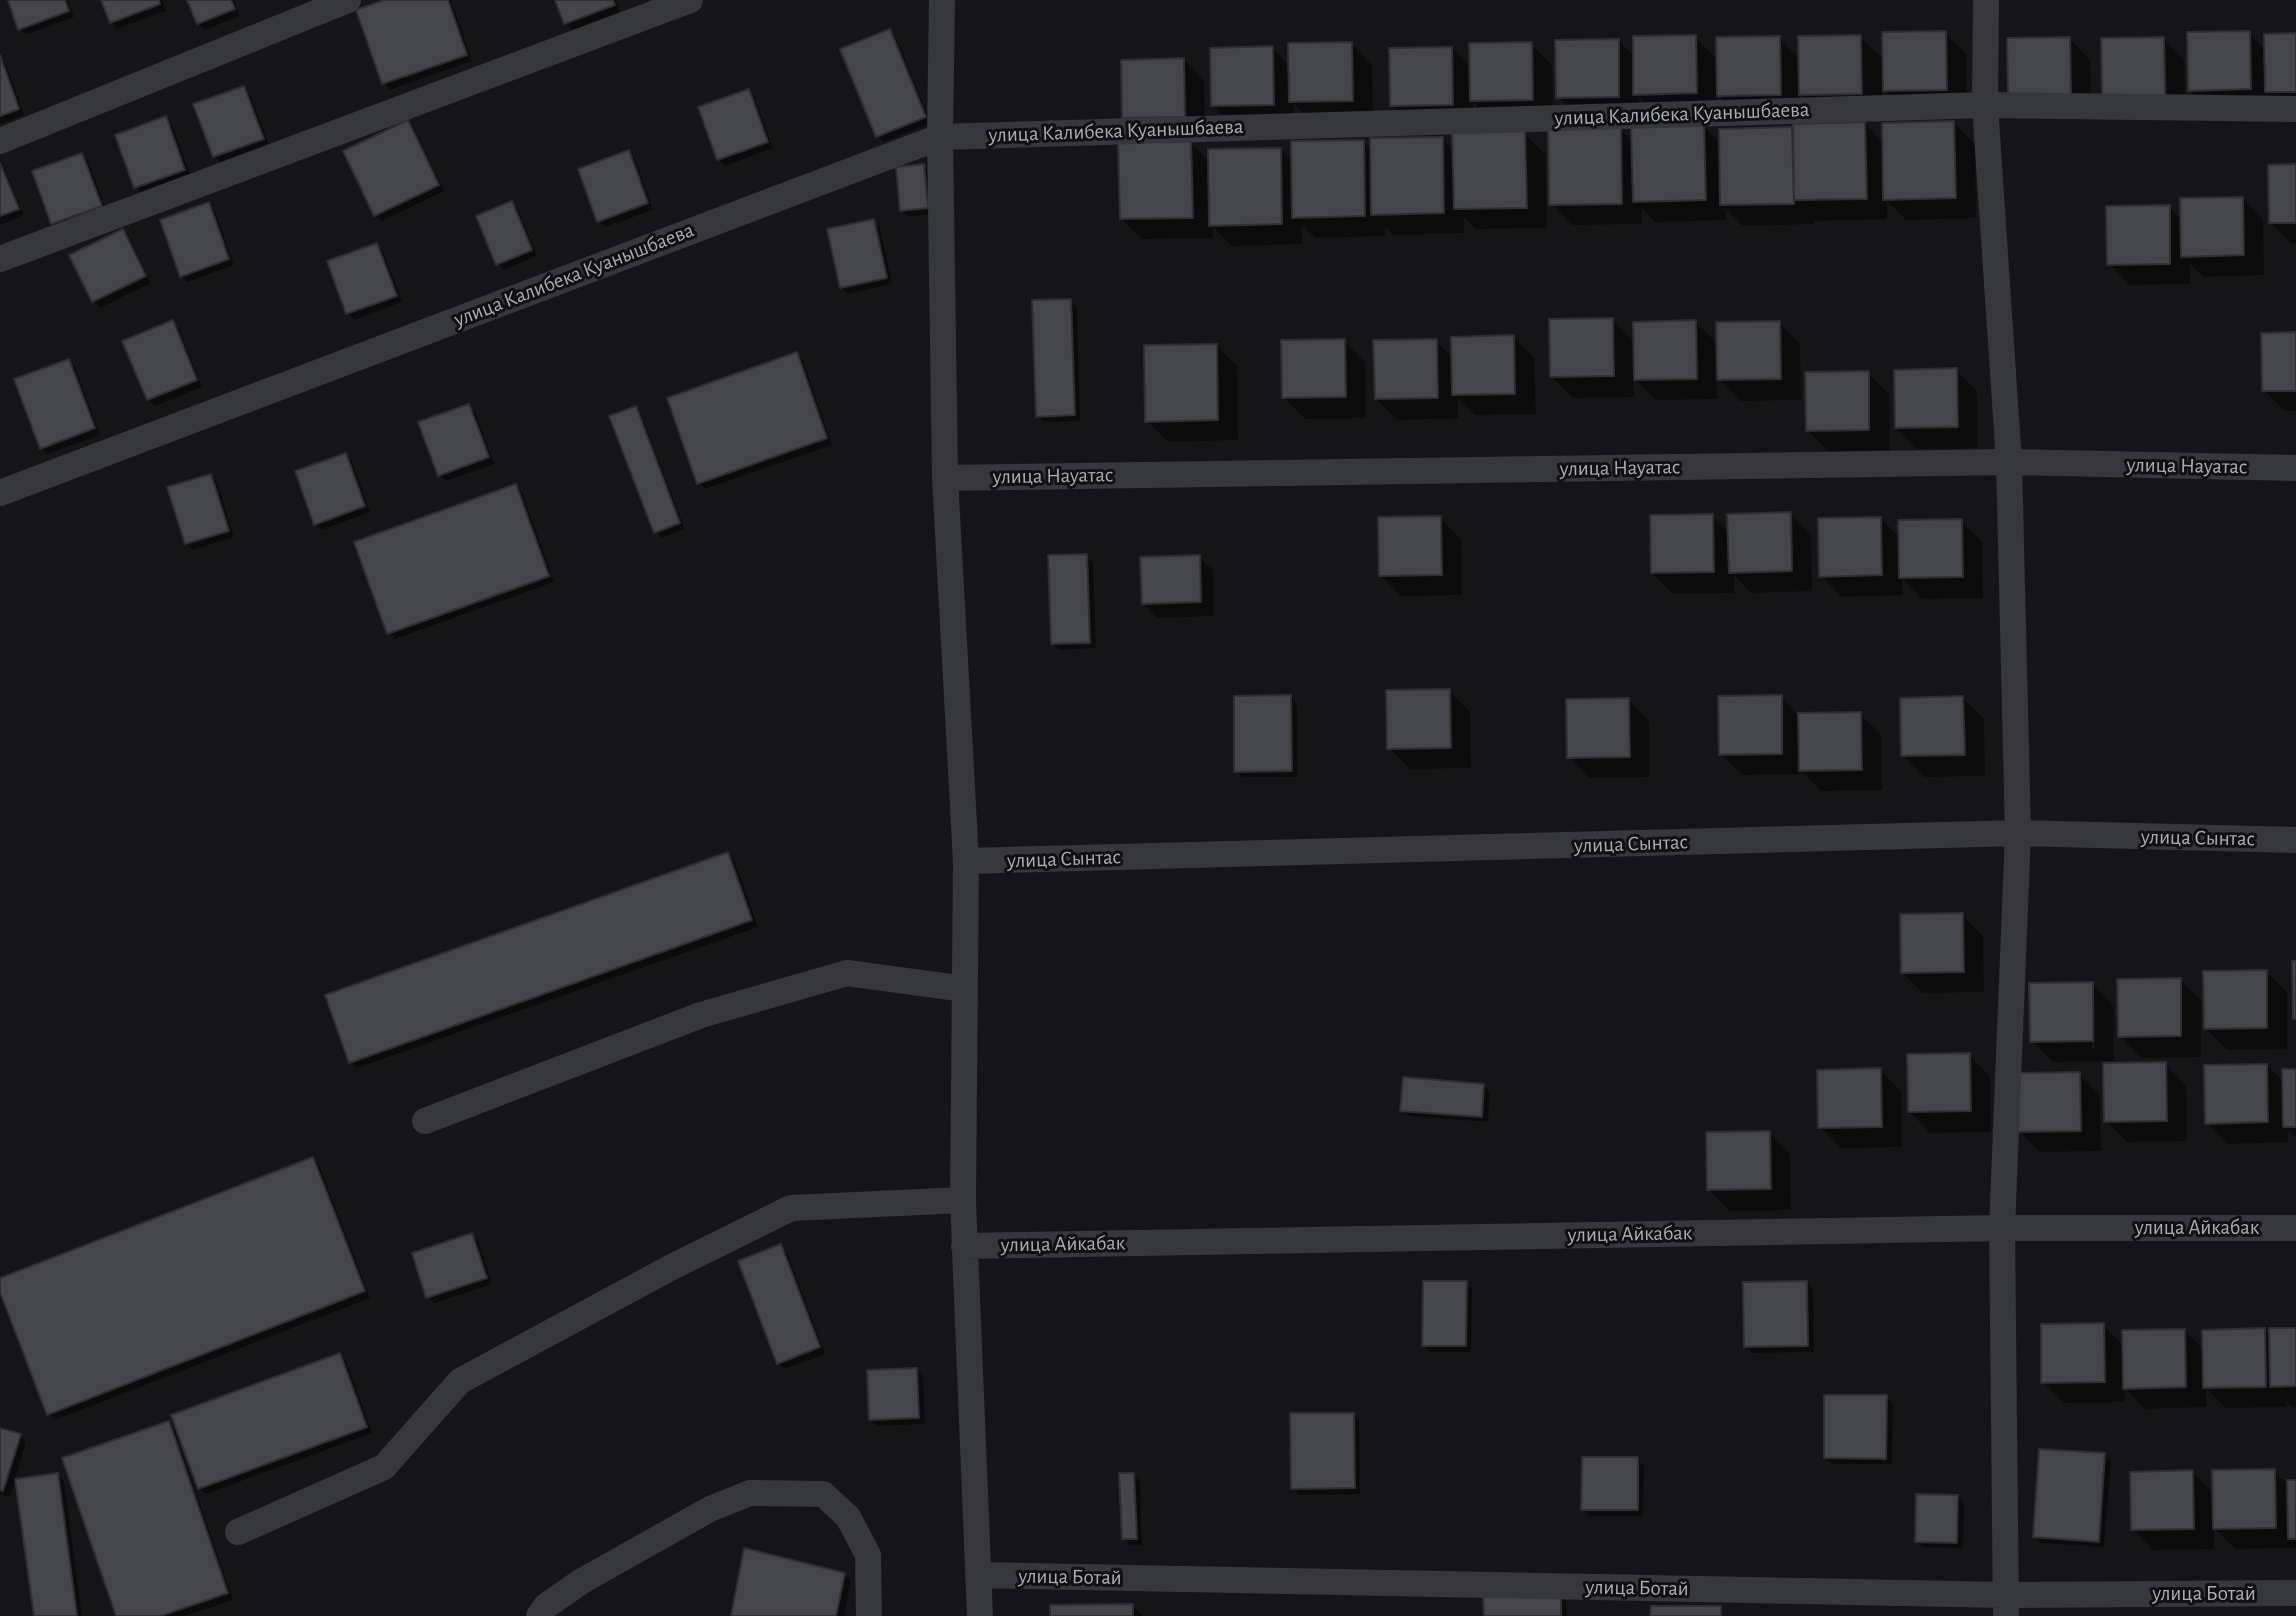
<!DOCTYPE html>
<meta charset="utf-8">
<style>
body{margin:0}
canvas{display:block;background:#151517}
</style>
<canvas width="2296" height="1616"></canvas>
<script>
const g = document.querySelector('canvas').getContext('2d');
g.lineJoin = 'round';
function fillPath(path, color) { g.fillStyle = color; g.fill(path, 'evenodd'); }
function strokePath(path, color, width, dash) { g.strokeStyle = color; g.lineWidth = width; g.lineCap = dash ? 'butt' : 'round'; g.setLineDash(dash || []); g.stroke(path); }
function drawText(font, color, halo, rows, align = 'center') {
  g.font = font + ' "Alegreya Sans",sans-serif'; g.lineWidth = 6; g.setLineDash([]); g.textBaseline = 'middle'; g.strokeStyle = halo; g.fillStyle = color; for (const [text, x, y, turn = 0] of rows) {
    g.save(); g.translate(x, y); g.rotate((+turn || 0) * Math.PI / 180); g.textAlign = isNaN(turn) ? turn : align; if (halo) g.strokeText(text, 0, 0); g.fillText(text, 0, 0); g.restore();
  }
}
fillPath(new Path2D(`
 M9,0H68L74,17L26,35L20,29Z
 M103,0H162L166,11L117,29L111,22Z
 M189,0H234L240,16L205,30L198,23Z
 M389,0H451L472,61L390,90L384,83Z
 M557,0H616L620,12L572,30L566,23Z
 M890,31L896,38L931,123L884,142L877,136Z
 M1945,33L1966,54L1967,110L1906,111L1882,87V114L1822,115L1800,94L1801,115L1740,116L1717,93V114L1656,115L1639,98L1640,117L1579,118L1558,97L1618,40L1635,57L1695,37L1718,60L1779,38L1800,59L1860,37L1885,61Z
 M2249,33L2266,50L2296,35V112L2210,111L2189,90Z
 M2070,39L2090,60L2091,116L2031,117Z
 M2164,39L2184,60L2185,116L2124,117ZM2163,58H2166L2167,104H2163Z
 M1351,44L1372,65L1373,121L1312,122L1294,104V125L1233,126L1212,105L1272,48L1290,66Z
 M1531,44L1552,65L1553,121L1492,122L1473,102V125L1413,126L1392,105L1452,48L1471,68Z
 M0,58L6,64L24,115L0,124Z
 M1184,60L1204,81L1205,137L1144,138L1123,117Z
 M244,88L250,94L269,145L221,163L214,157L196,105Z
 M748,91L754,97L773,148L725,166L719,159L700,108Z
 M165,118L172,125L191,176L142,194L136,187L117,136Z
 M408,122L414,128L444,191L382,221L375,215Z
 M1954,123L1975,144L1976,218L1906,220L1887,201V219L1814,221V224L1743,226L1725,208L1726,220L1655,222L1642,208V224L1572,225L1551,204L1620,129L1633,142L1703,125L1721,144V131L1865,124L1884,143Z
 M1524,133L1545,154L1547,228L1476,229L1464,217V233L1394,235L1385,227V236L1315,238L1302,225V244L1232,246L1213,227V238L1142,239L1121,219L1191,143L1210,162L1280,149L1293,162L1363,142L1372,150L1442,139L1454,151Z
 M628,152L635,159L653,210L605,227L599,221Z
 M82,155L88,161L107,212L59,230L53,223L34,172Z
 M0,163L4,168L24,215L0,225Z
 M923,166L929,172L934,214L909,217L902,211Z
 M2296,166V243L2292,244L2271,223Z
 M2242,198L2263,219L2264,275L2203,277L2190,264V284L2130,285L2109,264L2169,207L2182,220Z
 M511,203L518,209L537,256L504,270L498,264Z
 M208,204L215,211L234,265L188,282L181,276Z
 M873,221L880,227L892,284L848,294L841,287Z
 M122,231L129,237L151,283L100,308L94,301L71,256Z
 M377,245L383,251L402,302L354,320L348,313Z
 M1070,301L1077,307L1080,421L1044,422L1037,416Z
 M1612,320L1635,343L1695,322L1719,345L1779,323L1800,344L1801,400L1740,401L1717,377V399L1656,400L1633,377L1634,397L1573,398L1552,377Z
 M172,322L179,329L202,387L155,406L148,399L125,342Z
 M2296,334V411H2285L2264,390Z
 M1514,337L1534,358L1536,414L1475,415L1458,398V418L1397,420L1376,399L1436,341L1453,358Z
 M1344,341L1365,362L1366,418L1305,419L1284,398Z
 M1216,345L1237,366L1238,440L1168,442L1147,421Z
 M796,354L803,361L832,445L705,489L699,483Z
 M69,361L75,367L100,435L47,454L41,448Z
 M1956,370L1977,391L1978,448L1917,449L1896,428Z
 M1868,373L1889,394L1890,450L1829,452L1808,431Z
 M469,406L475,412L494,464L446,481L439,475Z
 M635,408L641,415L685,529L662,538L656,532Z
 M345,455L352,461L370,512L322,530L316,524Z
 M211,476L217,482L234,537L193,550L186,543Z
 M516,486L522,493L551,573L389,631V634L356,543Z
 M1790,514L1811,535L1812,591L1751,593L1734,575V593L1673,594L1652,573L1712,516L1730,533Z
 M1440,518L1461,539L1462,595L1401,596L1380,575Z
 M1881,519L1901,538L1961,521L1982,542L1983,598L1922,599L1902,579L1903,595L1842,597L1821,576Z
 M1087,556L1093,562L1096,648L1059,650L1053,643Z
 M1199,557L1213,570L1214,616L1157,618L1143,604Z
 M552,577L554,582L395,639L390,634Z
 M1449,691L1470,712L1471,768L1410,769L1389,748Z
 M1291,697L1297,704L1298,777H1242L1236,771Z
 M1781,697L1798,715L1860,714L1881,734L1882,790L1821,791L1804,774L1742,775L1721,754Z
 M1963,698L1984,719L1985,776L1924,777L1903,756Z
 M1628,700L1649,721L1650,777L1590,778L1569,757Z
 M727,854L734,860L758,927L357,1068L351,1062Z
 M1962,915L1983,936L1984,992L1923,993L1902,972Z
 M2266,971L2287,992V1049L2227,1050L2206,1029Z
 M2180,980L2201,1000V1057L2141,1058L2120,1037Z
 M2092,984L2113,1005L2114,1061L2053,1062L2032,1041ZM2091,1003H2095V1049H2092Z
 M1969,1055L1990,1076L1991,1132L1930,1133L1910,1112Z
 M2165,1064L2186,1085L2187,1141L2127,1142L2106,1121Z
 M2267,1065L2284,1082L2296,1070V1138L2288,1131V1142L2228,1144L2207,1123Z
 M1880,1070L1901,1091L1902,1147L1841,1148L1820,1127Z
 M2079,1074L2100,1095L2101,1151L2040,1152L2019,1131Z
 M1484,1086L1490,1092L1488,1122L1409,1116L1402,1110Z
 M1769,1133L1790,1154L1791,1210L1730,1211L1709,1190Z
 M313,1159L319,1165L370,1298L55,1420L49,1414L0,1287V1280Z
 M471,1235L478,1241L492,1284L434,1303L428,1297Z
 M780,1246L787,1253L825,1354L785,1369L778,1363Z
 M1807,1282L1813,1289L1814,1352L1752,1353L1746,1347Z
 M1466,1283L1472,1289L1471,1352H1430L1423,1345Z
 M2103,1325L2124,1346L2184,1330L2204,1350L2264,1330L2271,1336L2296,1330V1407H2292L2286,1401L2287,1407L2226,1408L2206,1388V1407L2145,1409L2125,1388V1402L2064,1403L2043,1382Z
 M339,1355L346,1361L372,1433L206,1494L199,1488Z
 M917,1370L923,1376L925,1424L877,1426L871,1420Z
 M1886,1397L1893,1404L1892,1464H1832L1825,1458Z
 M1353,1414L1359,1421L1360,1494L1299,1495L1293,1488Z
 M168,1423L174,1429L233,1600L185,1616H118Z
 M0,1430L20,1436L26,1442L10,1497L0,1494Z
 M2104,1455L2111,1461L2104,1547L2041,1543L2034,1536Z
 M1637,1459L1644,1466L1643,1516H1589L1583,1509Z
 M2274,1471L2289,1486L2296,1482V1548L2235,1549L2214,1528V1549L2153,1550L2132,1529L2192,1472L2214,1494Z
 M57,1474L64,1481L82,1616H35Z
 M1133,1475L1140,1481L1142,1545H1130L1124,1538Z
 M1958,1496L1964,1503L1963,1548L1923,1547L1916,1541Z
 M844,1574L851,1581L844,1616H733Z
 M1560,1595L1566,1601L1567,1616H1486Z
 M1132,1606L1143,1616H1052Z`), '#0007');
const building = new Path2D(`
 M8,0H65L69,11L18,30Z
 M101,0H159L160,4L110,23Z
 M187,0H231L235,9L197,24Z
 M384,0H448L467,55L382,84L356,10Z
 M555,0H613L615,5L564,24Z
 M890,29L926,117L876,137L840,49Z
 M1946,31L1947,90L1883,91L1882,32Z
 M2250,31L2251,89L2188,91L2187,32Z
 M2296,33V92H2265L2264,34Z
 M1696,35L1697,93L1633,95V36Z
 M1861,35L1862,94L1799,95L1798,36Z
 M1780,36L1781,95L1717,96L1716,37Z
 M2070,37L2071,96L2008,97L2007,38Z
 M2164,37L2165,96L2102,97L2101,38Z
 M1619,39V97L1556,98L1555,40Z
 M1352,42L1353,101L1289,102L1288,43Z
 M1532,42L1533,100L1470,101L1469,43Z
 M1273,46L1274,105L1211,106L1210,48Z
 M1452,47L1453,105L1390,106L1389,48Z
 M0,55L19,109L0,116Z
 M1184,58L1185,117L1122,118L1121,60Z
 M244,86L264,139L213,157L193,104Z
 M749,89L768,142L717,160L698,107Z
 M166,116L185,170L134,188L115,135Z
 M408,120L439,185L374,216L343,151Z
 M1954,121L1956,198L1883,200L1882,123Z
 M1865,122L1867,199L1794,200L1793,124Z
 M1704,124L1706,200L1633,202L1631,125Z
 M1621,127L1622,204L1549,205L1548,129Z
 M1792,127L1794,204L1720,205L1719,129Z
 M1525,131L1527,208L1454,209L1452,133Z
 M1443,137L1444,213L1371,215L1370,138Z
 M1364,140L1365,216L1292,218L1291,141Z
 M1191,141L1193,218L1120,219L1118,143Z
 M1281,148L1282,224L1209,226L1208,149Z
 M629,150L648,203L597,222L578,169Z
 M82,153L102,206L51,224L32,171Z
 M0,163L19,209L0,216Z
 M924,164L928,208L900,211L896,167Z
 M2296,164V223H2269L2268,165Z
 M2243,197L2244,255L2181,257L2180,198Z
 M512,201L532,250L496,265L476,216Z
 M209,202L229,259L180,277L160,220Z
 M2170,205V264L2107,265L2106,206Z
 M874,219L887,278L840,288L827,229Z
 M123,229L146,276L92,302L69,255Z
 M377,243L397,296L346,314L327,261Z
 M1071,299L1075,415L1036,417L1032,300Z
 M1613,318L1614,376L1550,377L1549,319Z
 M173,320L197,380L147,400L122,341Z
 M1696,320L1697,379L1634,380L1633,322Z
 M1780,321L1781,379L1717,380L1716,322Z
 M2296,332V391H2262L2261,333Z
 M1514,335L1515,394L1452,395L1451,337Z
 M1345,339L1346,397L1282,398L1281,340Z
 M1437,339L1438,398L1375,399L1373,340Z
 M1217,344L1218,420L1145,422L1144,345Z
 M797,352L827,438L697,484L667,398Z
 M69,359L95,428L40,449L14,379Z
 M1957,368L1958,427L1895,428L1894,370Z
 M1869,371V430L1806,431L1805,372Z
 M469,404L489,457L438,476L418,422Z
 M636,406L680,523L654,533L609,416Z
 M346,453L365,506L314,525L295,471Z
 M211,474L229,531L185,544L167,487Z
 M516,484L549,576L387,634L354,542Z
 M1791,512L1792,571L1729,573L1727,514Z
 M1713,514L1714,572L1651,573L1650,515Z
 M1441,516L1442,575L1379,576L1378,517Z
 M1881,517L1882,575L1819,577L1818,518Z
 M1962,519L1963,577L1899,578L1898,520Z
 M1087,554L1090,643L1051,644L1048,555Z
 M1200,555L1201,602L1142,604L1140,557Z
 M1450,689L1451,748L1387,749L1386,690Z
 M1291,695L1292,771L1234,772V696Z
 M1782,695V754L1719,755L1718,696Z
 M1963,696L1965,755L1901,756L1900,698Z
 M1629,698L1630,757L1567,758L1566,699Z
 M1861,712L1862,770L1799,771L1798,713Z
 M728,852L752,920L349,1063L325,995Z
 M1963,913L1964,972L1901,973L1900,914Z
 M2292,961H2296V1019H2293Z
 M2267,970V1028L2204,1029L2203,971Z
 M2181,978V1036L2118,1037L2117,979Z
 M2093,982V1041L2030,1042L2029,983Z
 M1970,1053L1971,1111L1908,1112L1907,1054Z
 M2166,1062L2167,1121L2104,1122L2103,1063Z
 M2267,1064L2268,1122L2205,1124L2204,1065Z
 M1881,1068L1882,1127L1818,1128L1817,1070Z
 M2282,1069H2296V1127H2283Z
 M2080,1072L2081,1131L2017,1132L2016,1073Z
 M1403,1077L1484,1084L1482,1117L1400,1111Z
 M1770,1131L1771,1189L1707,1190L1706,1132Z
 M313,1157L365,1291L47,1415L0,1292V1278Z
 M472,1233L487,1278L426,1298L412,1253Z
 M781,1244L820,1347L777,1364L738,1261Z
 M1423,1281H1467L1466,1346H1422Z
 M1807,1281L1808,1346L1744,1347L1743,1282Z
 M2104,1323L2105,1382L2041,1383V1324Z
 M2265,1328L2266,1387L2203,1388L2202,1330Z
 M2269,1328H2296V1386L2270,1387Z
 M2185,1329L2186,1387L2123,1389L2122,1330Z
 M340,1353L367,1427L198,1489L171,1415Z
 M917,1368L919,1418L869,1420L867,1370Z
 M1824,1395H1887L1886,1459L1824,1458Z
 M1290,1413H1354L1355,1488L1291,1489Z
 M169,1421L228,1593L161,1616H116L62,1458Z
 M0,1428L21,1434L3,1491L0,1490Z
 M2039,1449L2105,1453L2099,1542L2033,1537Z
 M1582,1457H1638V1510H1581Z
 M2275,1469L2276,1528L2213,1529L2212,1470Z
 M2193,1470L2194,1529L2131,1530L2130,1472Z
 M58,1473L77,1616H34L15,1479Z
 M1119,1473H1134L1137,1539H1122Z
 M2287,1480H2296V1539H2288Z
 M1916,1494L1958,1495L1957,1543L1915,1542Z
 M744,1548L845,1573L836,1616H731Z
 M1561,1593V1616H1484L1483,1596Z
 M1133,1604V1616H1050V1605Z
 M1651,1606H1721V1616H1650Z`);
fillPath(building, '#44454a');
strokePath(building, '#2f2f32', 2);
strokePath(new Path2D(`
 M942,0L940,137L945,478L966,861L963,1200L980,1616
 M1986,0L1985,105L2009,462L2018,833L2002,1228L2006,1616
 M0,141L348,0
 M0,259L690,0
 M945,478L2009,462L2296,468
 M0,493L940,137L1985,105L2296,109
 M966,861L2018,833L2296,840
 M425,1121L701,1015L847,973L965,989
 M964,1246L2002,1228H2296
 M238,1532L384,1467L460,1381L670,1268L791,1208L963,1200
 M978,1575L2006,1595L2296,1593
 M539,1616L546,1606L582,1581L710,1509L750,1493L823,1494L848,1517L868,1555L869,1616`), '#36373b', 26);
drawText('21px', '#a8adb6', '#101012', [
 ["улица Калибека Куанышбаева",1682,114,-2],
 ["улица Калибека Куанышбаева",1116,131,-2],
 ["улица Калибека Куанышбаева",574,275,-21],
 ["улица Науатас",2187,466,1],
 ["улица Науатас",1620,468,-1],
 ["улица Науатас",1053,476,-1],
 ["улица Сынтас",2198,838,1],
 ["улица Сынтас",1631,844,-2],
 ["улица Сынтас",1064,859,-2],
 ["улица Айкабак",2197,1228],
 ["улица Айкабак",1630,1234,-1],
 ["улица Айкабак",1063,1244,-1],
 ["улица Ботай",1070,1577,1],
 ["улица Ботай",1637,1588,1],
 ["улица Ботай",2204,1594]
]);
</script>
